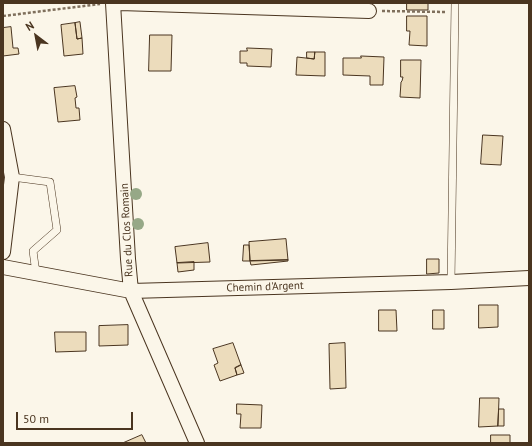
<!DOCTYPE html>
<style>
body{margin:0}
#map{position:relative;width:532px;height:446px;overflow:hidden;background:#fbf6e9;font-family:"PT Sans",sans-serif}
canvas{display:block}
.frame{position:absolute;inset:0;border:4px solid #4a3520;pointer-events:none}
.north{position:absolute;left:16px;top:16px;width:40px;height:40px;-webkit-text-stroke:3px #fbf6e9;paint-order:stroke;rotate:328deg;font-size:11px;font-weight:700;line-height:16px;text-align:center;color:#4a3520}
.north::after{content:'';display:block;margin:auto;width:14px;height:18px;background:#4a3520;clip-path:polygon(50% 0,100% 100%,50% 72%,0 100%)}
.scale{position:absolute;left:16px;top:412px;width:117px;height:18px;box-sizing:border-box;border:2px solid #4a3520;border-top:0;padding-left:5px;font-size:12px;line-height:14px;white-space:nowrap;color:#4a3520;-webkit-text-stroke:3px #fbf6e9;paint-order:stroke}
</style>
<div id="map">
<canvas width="532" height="446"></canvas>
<div class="frame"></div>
<div class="north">N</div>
<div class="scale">50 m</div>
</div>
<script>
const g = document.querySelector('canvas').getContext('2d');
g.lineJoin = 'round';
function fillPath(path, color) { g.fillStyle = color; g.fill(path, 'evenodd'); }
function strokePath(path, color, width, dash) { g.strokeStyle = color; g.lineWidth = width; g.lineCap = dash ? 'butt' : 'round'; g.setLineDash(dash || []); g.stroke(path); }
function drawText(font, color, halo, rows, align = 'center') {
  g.font = font + ' "PT Sans",sans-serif'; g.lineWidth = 3; g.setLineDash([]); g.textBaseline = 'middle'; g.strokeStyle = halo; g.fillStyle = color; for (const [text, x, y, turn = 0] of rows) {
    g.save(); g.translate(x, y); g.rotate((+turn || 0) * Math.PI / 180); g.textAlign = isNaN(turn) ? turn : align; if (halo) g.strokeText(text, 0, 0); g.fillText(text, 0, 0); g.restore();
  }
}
const building = new Path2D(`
 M407,3H428V10H407Z
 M407,16H427V46L409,45L410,31H407Z
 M80,22L82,38L77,39L75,23Z
 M75,23L77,39L82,38L83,54L64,56L61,25Z
 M11,27L13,48H18L19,54L3,56V28Z
 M150,35H172L171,71H149Z
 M247,48L272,49L271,67L247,66V63H240V51H247Z
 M307,52H315L314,59L307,58Z
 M315,52H325V76L296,75L297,57L314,59Z
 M361,56L384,57L383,85H370V76L343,75V58H361Z
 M401,60H421L420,98L400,97L401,82L402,81L403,77H401Z
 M75,86L77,97L75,98L76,108H79L80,120L58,122L54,88Z
 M483,135L503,136L501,165L481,164Z
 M286,239L288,260L250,261L249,242Z
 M208,243L210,262L177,263L175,247Z
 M244,245H249L250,261H243Z
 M427,259H439V273L427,274Z
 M288,260V261L251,265L250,261Z
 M194,262V270L178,272L177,263Z
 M479,305H498V327L479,328Z
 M379,310H396L397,331H379Z
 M433,310H444V329H433Z
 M128,325V345L99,346V326Z
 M55,332H86V351L56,352Z
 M233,343L241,365L235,368L237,375L220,381L214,365L218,363L213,349Z
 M345,343L346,388L330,389L329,344Z
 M241,365L244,373L237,375L235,368Z
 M480,398H499L498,426L479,427Z
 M237,404L262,405L261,428H240L241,414H237Z
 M499,409H504V426H498Z
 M142,435L146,443H123Z
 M491,435H510V443H491Z`);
fillPath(building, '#ecdcbc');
strokePath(building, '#4a3520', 1);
const lane = new Path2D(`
 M12,177L50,182L57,230L33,251L36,273
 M451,282L455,3`);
const street = new Path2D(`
 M113,3L128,259L131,291L197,443
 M120,3L369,11
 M3,129L12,177L3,252
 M3,267L131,291L451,282L529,278`);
strokePath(lane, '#4a3520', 8);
strokePath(street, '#4a3520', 16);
strokePath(new Path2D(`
 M382,11L445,12
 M3,16L100,4`), '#7f6f5c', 2.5, [3, 2]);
strokePath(lane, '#fbf6e9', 7);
strokePath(street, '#fbf6e9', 14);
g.fillStyle = '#96a887';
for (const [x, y] of [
 [136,194],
 [138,224]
]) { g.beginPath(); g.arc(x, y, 6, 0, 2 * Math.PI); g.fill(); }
drawText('11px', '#4a3520', '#fbf6e9', [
 ["Rue du Clos Romain",127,230,-93],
 ["Chemin d'Argent",265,287,-2]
]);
</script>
